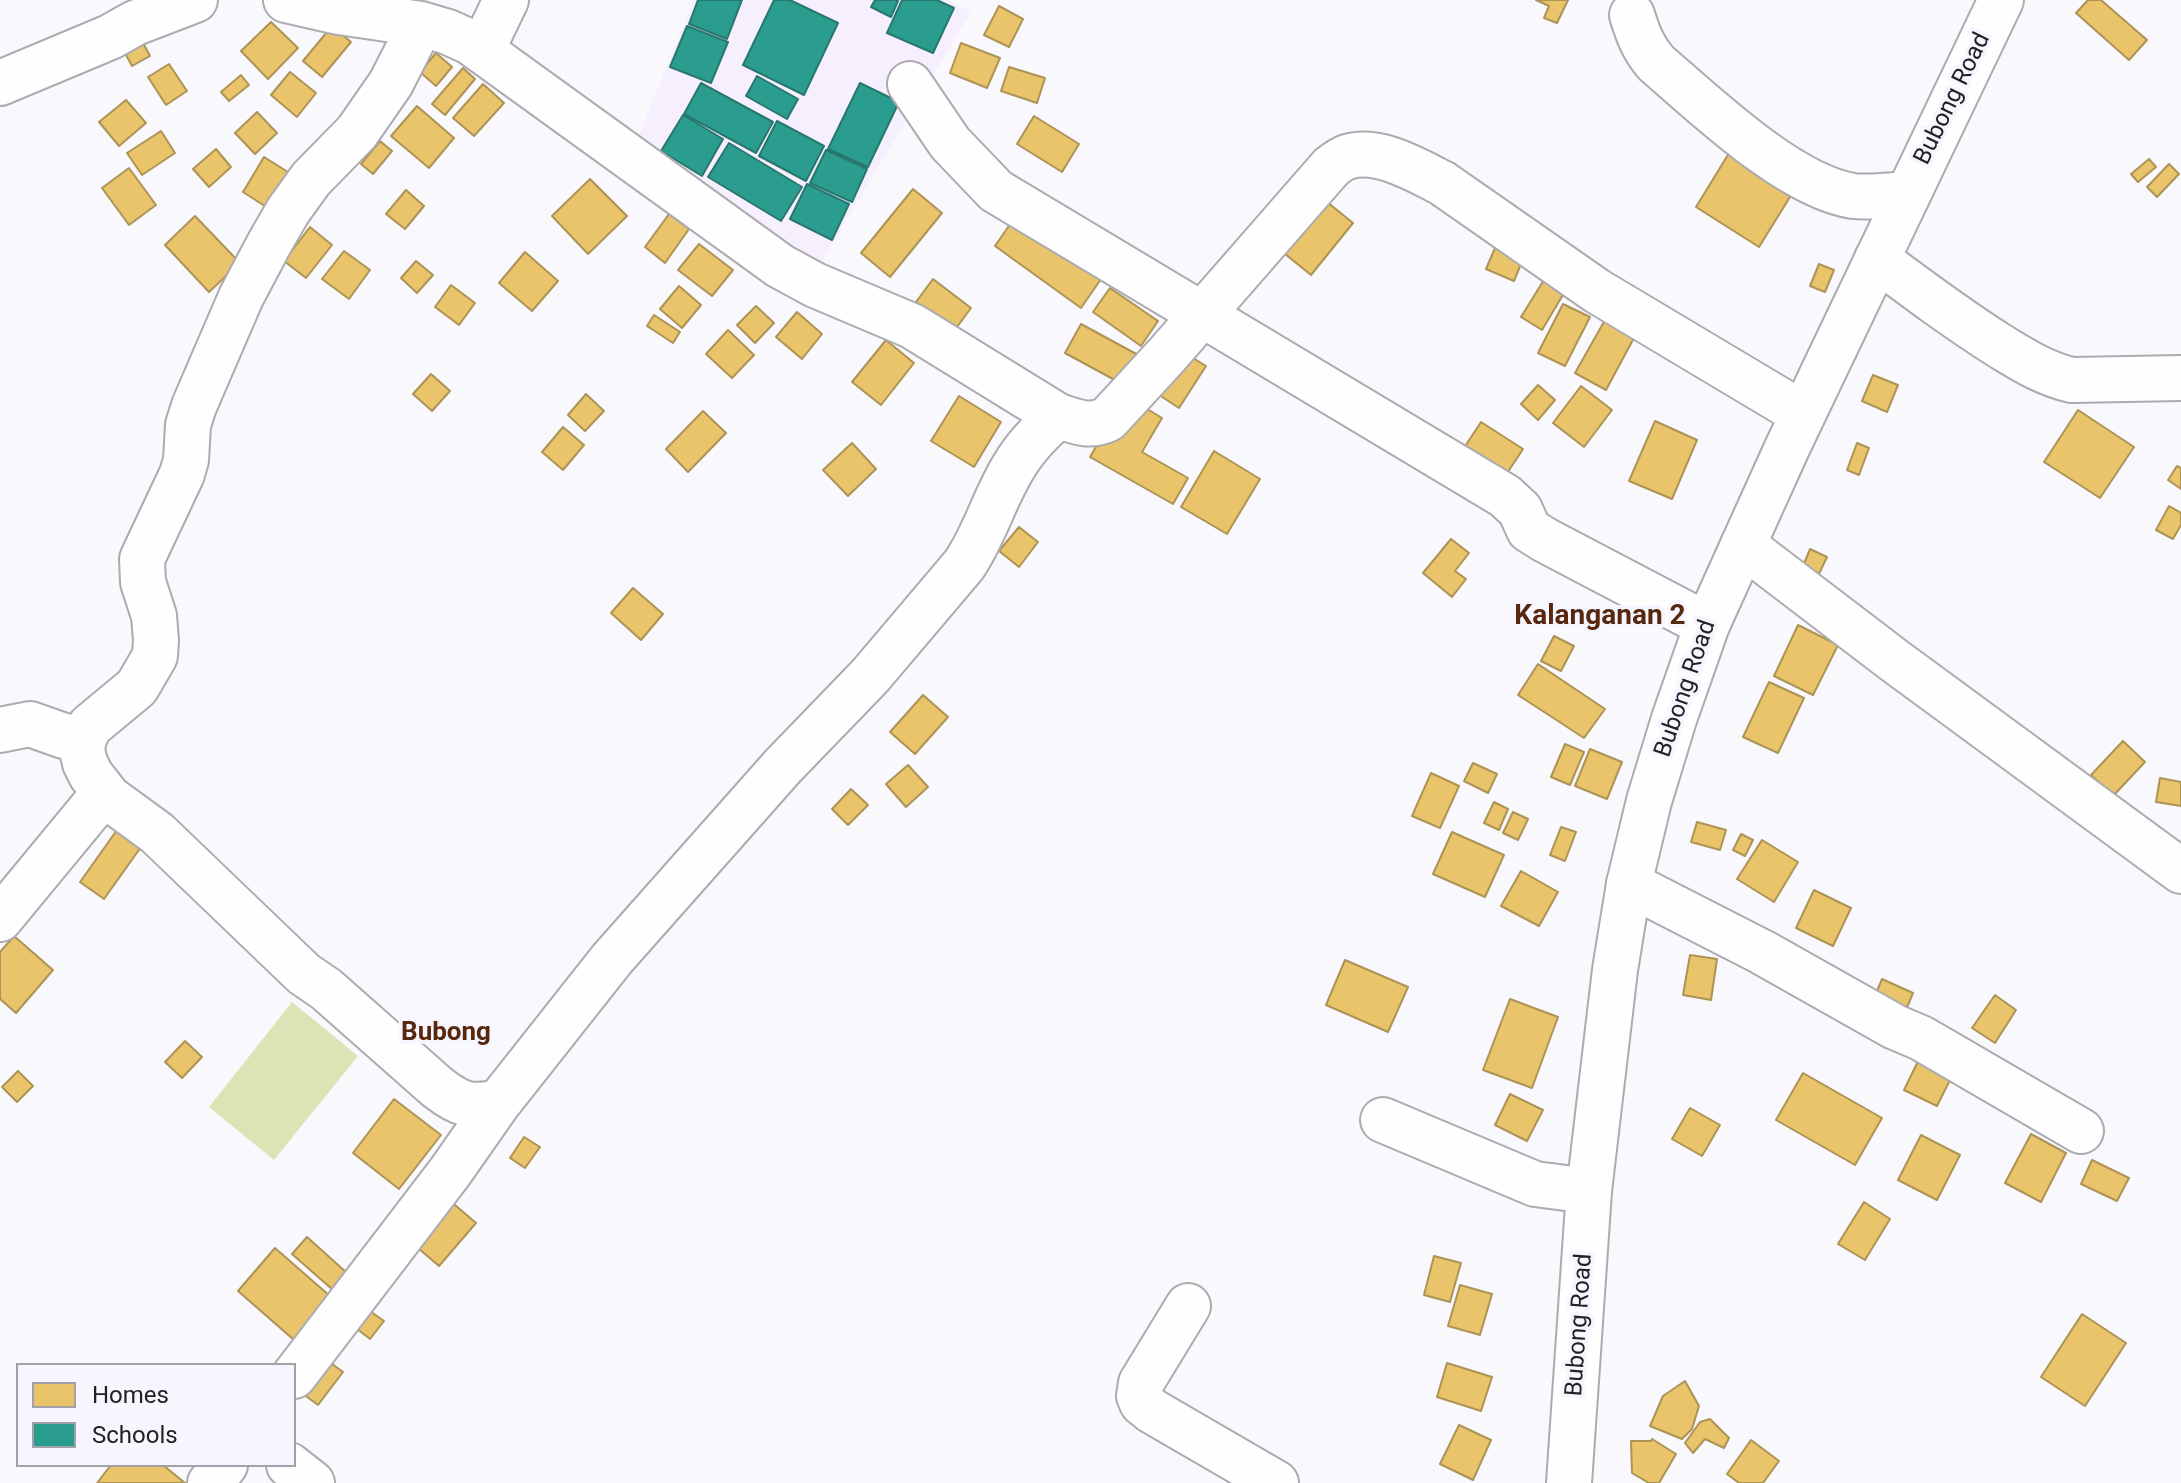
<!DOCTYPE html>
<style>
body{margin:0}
#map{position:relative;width:2181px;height:1483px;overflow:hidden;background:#f8f8fd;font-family:Roboto,sans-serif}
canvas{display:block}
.legend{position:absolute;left:16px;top:1363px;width:280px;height:104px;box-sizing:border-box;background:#f7f6ff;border:2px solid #a2a1a7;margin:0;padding:10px 14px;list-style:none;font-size:24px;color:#222124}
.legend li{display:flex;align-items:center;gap:16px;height:40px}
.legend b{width:40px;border:2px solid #a2a1a7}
</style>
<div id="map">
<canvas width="2181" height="1483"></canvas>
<ul class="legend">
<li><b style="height:22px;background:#e9c46a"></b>Homes</li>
<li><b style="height:22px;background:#2a9d8f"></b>Schools</li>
</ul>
</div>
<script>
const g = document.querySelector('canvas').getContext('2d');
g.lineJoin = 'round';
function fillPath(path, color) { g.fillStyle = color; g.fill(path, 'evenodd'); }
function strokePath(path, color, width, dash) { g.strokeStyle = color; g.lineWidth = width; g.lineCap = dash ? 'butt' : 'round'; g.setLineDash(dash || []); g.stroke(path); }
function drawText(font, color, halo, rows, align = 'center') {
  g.font = font + ' Roboto,sans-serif'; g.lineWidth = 8; g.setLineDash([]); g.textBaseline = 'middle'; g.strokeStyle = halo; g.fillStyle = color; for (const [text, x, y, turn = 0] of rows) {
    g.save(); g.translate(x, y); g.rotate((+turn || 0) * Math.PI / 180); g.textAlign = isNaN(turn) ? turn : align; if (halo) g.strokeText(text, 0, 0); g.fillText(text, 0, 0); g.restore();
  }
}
fillPath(new Path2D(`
 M694,0H948L971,12L821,263L634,147Z`), '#f6effd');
fillPath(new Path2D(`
 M292,1002L358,1056L274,1160L209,1107Z`), '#dee3b6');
const homes = new Path2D(`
 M1536,0H1568L1557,23L1544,18L1549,6Z
 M2088,0H2101L2147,40L2129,60L2076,13Z
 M999,6L1023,19L1009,47L984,35Z
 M271,22L298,48L268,79L241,51Z
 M332,26L351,42L322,77L303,61Z
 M142,41L150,56L132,66L124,51Z
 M961,43L1000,58L987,88L950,73Z
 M436,53L452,67L436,86L420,72Z
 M169,64L187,91L166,105L148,77Z
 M1009,67L1045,78L1037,103L1001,91Z
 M463,68L475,79L445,115L432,104Z
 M290,72L316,93L297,117L271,95Z
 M241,75L249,85L229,101L221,92Z
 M483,84L504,103L474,136L453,118Z
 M126,100L146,123L119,146L99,122Z
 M417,106L454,138L429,168L391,136Z
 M257,112L277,133L255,154L235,133Z
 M1034,116L1079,144L1062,172L1017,144Z
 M161,131L175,153L142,175L127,153Z
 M380,141L392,151L373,174L361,164Z
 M1734,145L1798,184L1759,247L1696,207Z
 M216,149L231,167L209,187L193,169Z
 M264,157L296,177L274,212L243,192Z
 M2149,159L2156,167L2138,182L2131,174Z
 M2169,164L2179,174L2157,197L2147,187Z
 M129,168L156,205L129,225L102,188Z
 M590,179L627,216L588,254L552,216Z
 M913,189L942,213L890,277L861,253Z
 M406,190L424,206L405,229L386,214Z
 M1316,193L1353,223L1311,275L1274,245Z
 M669,214L689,229L665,263L645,247Z
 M195,216L240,263L209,292L165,245Z
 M1015,217L1101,279L1081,308L995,246Z
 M310,227L332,245L306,278L284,261Z
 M699,244L733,270L712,296L678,270Z
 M1495,248L1523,259L1514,281L1486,269Z
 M344,251L370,270L349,299L322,279Z
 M525,252L558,281L532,311L499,283Z
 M416,261L433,275L417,293L401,278Z
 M1819,264L1834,270L1825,292L1810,286Z
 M1547,275L1567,288L1542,330L1521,317Z
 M933,279L971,308L954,331L916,302Z
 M451,285L475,303L459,325L435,307Z
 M679,286L701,305L682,328L660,309Z
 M1110,288L1158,321L1141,346L1093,312Z
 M1563,304L1590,317L1565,366L1538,353Z
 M756,306L774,323L755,343L737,325Z
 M797,312L822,334L802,359L776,337Z
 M654,315L680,332L673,343L647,326Z
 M1605,320L1635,336L1606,390L1575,373Z
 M1081,324L1140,356L1124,385L1065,353Z
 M728,330L754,355L732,378L706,354Z
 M886,340L914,363L881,405L852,382Z
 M1180,350L1206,366L1179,408L1153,391Z
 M431,374L450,391L432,411L413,394Z
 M1873,375L1898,385L1887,412L1862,401Z
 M1538,385L1555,400L1538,420L1521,404Z
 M1581,386L1612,410L1584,447L1553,423Z
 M586,394L604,411L585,431L568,415Z
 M959,396L1001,422L974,467L931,441Z
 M1129,398L1162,418L1142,452L1188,478L1173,504L1090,457L1105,431Z
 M2078,410L2134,447L2100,498L2044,462Z
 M703,411L726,433L688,472L666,449Z
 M1655,421L1697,440L1672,499L1629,481Z
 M1481,422L1523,449L1500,484L1458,457Z
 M563,427L584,445L563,470L542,452Z
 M852,443L876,469L848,496L823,470Z
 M1857,443L1869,448L1859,475L1847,470Z
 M1214,451L1260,479L1227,534L1181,507Z
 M2177,466L2181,468V489L2168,480Z
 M2169,506L2181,513V525L2173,539L2156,530Z
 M1019,527L1038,542L1019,567L999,551Z
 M1451,539L1469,553L1455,571L1466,579L1452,597L1423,573Z
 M1810,549L1827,557L1817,578L1801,571Z
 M633,588L663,614L641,640L611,613Z
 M1798,625L1838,645L1813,695L1774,676Z
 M1554,636L1574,646L1561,671L1541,661Z
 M1538,664L1605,709L1584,738L1518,695Z
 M1769,682L1804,698L1778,753L1743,737Z
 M923,695L948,717L915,754L890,732Z
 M2123,741L2145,762L2113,796L2091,775Z
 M1565,744L1584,752L1570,785L1551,777Z
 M1590,749L1622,762L1607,799L1575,786Z
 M1473,763L1497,774L1488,793L1464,781Z
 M908,765L928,787L906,807L886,784Z
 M1431,773L1459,786L1440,828L1412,816Z
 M2160,778L2181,782V806L2156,802Z
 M851,789L868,805L848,825L832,809Z
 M1494,802L1508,809L1499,830L1484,823Z
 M1513,812L1528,819L1518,840L1503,833Z
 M1697,822L1726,830L1720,850L1691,842Z
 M1561,827L1576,832L1565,861L1550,855Z
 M117,830L141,847L104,899L80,882Z
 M1452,832L1504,855L1485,897L1433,874Z
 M1741,834L1753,840L1745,856L1733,850Z
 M1762,840L1798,862L1774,902L1737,879Z
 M1521,871L1558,892L1539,926L1501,906Z
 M1814,890L1851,908L1833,946L1796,928Z
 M14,936L53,970L16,1013L0,999V952Z
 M1690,955L1717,959L1711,1000L1683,995Z
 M1345,960L1408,987L1388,1032L1326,1005Z
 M1882,979L1913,993L1900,1024L1869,1010Z
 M1995,995L2016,1010L1995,1043L1972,1028Z
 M1510,999L1558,1017L1532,1088L1483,1070Z
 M185,1041L202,1057L182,1078L165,1062Z
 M1926,1045L1959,1062L1937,1106L1904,1090Z
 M18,1071L33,1086L17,1102L2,1087Z
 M1803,1073L1882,1118L1855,1165L1776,1120Z
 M1510,1094L1543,1110L1527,1141L1495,1125Z
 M394,1099L441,1135L399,1189L353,1153Z
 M1690,1108L1720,1125L1702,1156L1672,1139Z
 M2031,1134L2066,1153L2041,1202L2005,1183Z
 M1921,1135L1960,1155L1937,1200L1898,1180Z
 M524,1137L540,1147L525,1168L510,1158Z
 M2092,1160L2129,1178L2117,1201L2081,1184Z
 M448,1199L476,1223L439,1266L411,1242Z
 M1864,1202L1890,1219L1865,1260L1838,1244Z
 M307,1237L347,1273L333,1290L292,1254Z
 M275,1248L331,1297L294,1340L238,1291Z
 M1434,1256L1461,1263L1450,1302L1424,1295Z
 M1460,1285L1492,1294L1480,1335L1448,1326Z
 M360,1304L384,1321L370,1339L347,1321Z
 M2082,1314L2126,1343L2085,1406L2041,1377Z
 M320,1355L343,1372L318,1405L295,1388Z
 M1447,1363L1492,1377L1481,1411L1437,1397Z
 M1685,1381L1699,1406L1692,1429L1682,1439L1650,1426L1663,1396Z
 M1710,1419L1729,1438L1724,1448L1705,1439L1693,1453L1685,1443L1700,1422Z
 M1459,1425L1491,1440L1473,1480L1440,1464Z
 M1652,1439L1676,1454L1659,1483H1649L1632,1473L1631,1441H1651Z
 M1751,1440L1779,1461L1763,1483H1739L1727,1474Z
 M111,1465H163L185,1483H97Z`);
fillPath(homes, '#e9c46a');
strokePath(homes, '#ad9355', 2);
const schools = new Path2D(`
 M698,0H742L727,39L689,24Z
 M774,0H790L838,23L804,95L743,65Z
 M875,0H896L898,1L891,17L871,7Z
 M902,0H937L954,8L933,53L887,33Z
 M687,26L728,42L711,83L670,67Z
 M757,76L798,99L787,119L746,96Z
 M701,83L773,122L756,153L684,114Z
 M860,83L899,102L868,167L828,149Z
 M683,115L723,139L702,176L661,151Z
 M777,121L824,146L806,181L759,156Z
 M729,143L802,187L781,221L708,177Z
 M826,150L867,169L852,202L810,183Z
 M807,184L849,204L832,240L790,219Z`);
fillPath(schools, '#2a9d8f');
strokePath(schools, '#28786f', 2);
const minor = new Path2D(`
 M286,0L339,12L421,24L448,32L470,42L780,266L815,285L912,326L1058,416C1078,422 1089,428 1108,419L1166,356L1331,167C1336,163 1341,159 1347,157C1378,147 1416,170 1442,183L1597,291L1803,414
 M1632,15C1638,34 1643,48 1656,63C1705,105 1789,186 1853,196C1870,198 1890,195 1908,194
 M421,24L391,83L357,132L311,179L288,211L269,244L241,297L194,406L188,425L186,460L182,474L142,559L143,582L154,616L156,640L155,656L137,687L90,726L84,738L82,750L85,763L91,775L109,798L157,833L304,974L326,989L437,1087C460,1105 470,1108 499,1102
 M482,50L506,0
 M0,83L110,37L135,23L195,0
 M910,84L950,143L996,191L1505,496L1520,510L1529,530L1545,540L1707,625
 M1877,259C1917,289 1957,319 2000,346C2023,360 2045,374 2072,380L2181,378
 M1743,545L1895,661L2181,871
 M0,730L30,724L64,736L84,738
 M1629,884L1762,952L1895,1027L1921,1038L2081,1131
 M0,919L104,793
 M1383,1120L1535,1184L1589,1191
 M1188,1306L1141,1383L1139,1396L1142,1403L1152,1411L1276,1483
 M294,1376L450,1172L499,1102L612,959L783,766L870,676L964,565C986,533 995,495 1016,463C1027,445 1042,430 1058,416
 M289,1465L312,1483
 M210,1483L225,1465`);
const major = new Path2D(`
 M1569,1483L1589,1191L1615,970L1629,884L1649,801L1674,719L1707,625L1787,448L2001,0`);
strokePath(minor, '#acabaf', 48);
strokePath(major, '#acabaf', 48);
strokePath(minor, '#fefeff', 44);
strokePath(major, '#fefeff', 44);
drawText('24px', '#222124', '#f7f6ff', [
 ["Bubong Road",1953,99,-64],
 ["Bubong Road",1686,689,-71],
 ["Bubong Road",1580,1325,-86]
]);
drawText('bold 26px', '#57270e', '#f7f6ff', [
 ["Bubong",446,1033]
]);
drawText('bold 28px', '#57270e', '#f7f6ff', [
 ["Kalanganan 2",1600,617]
]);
</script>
